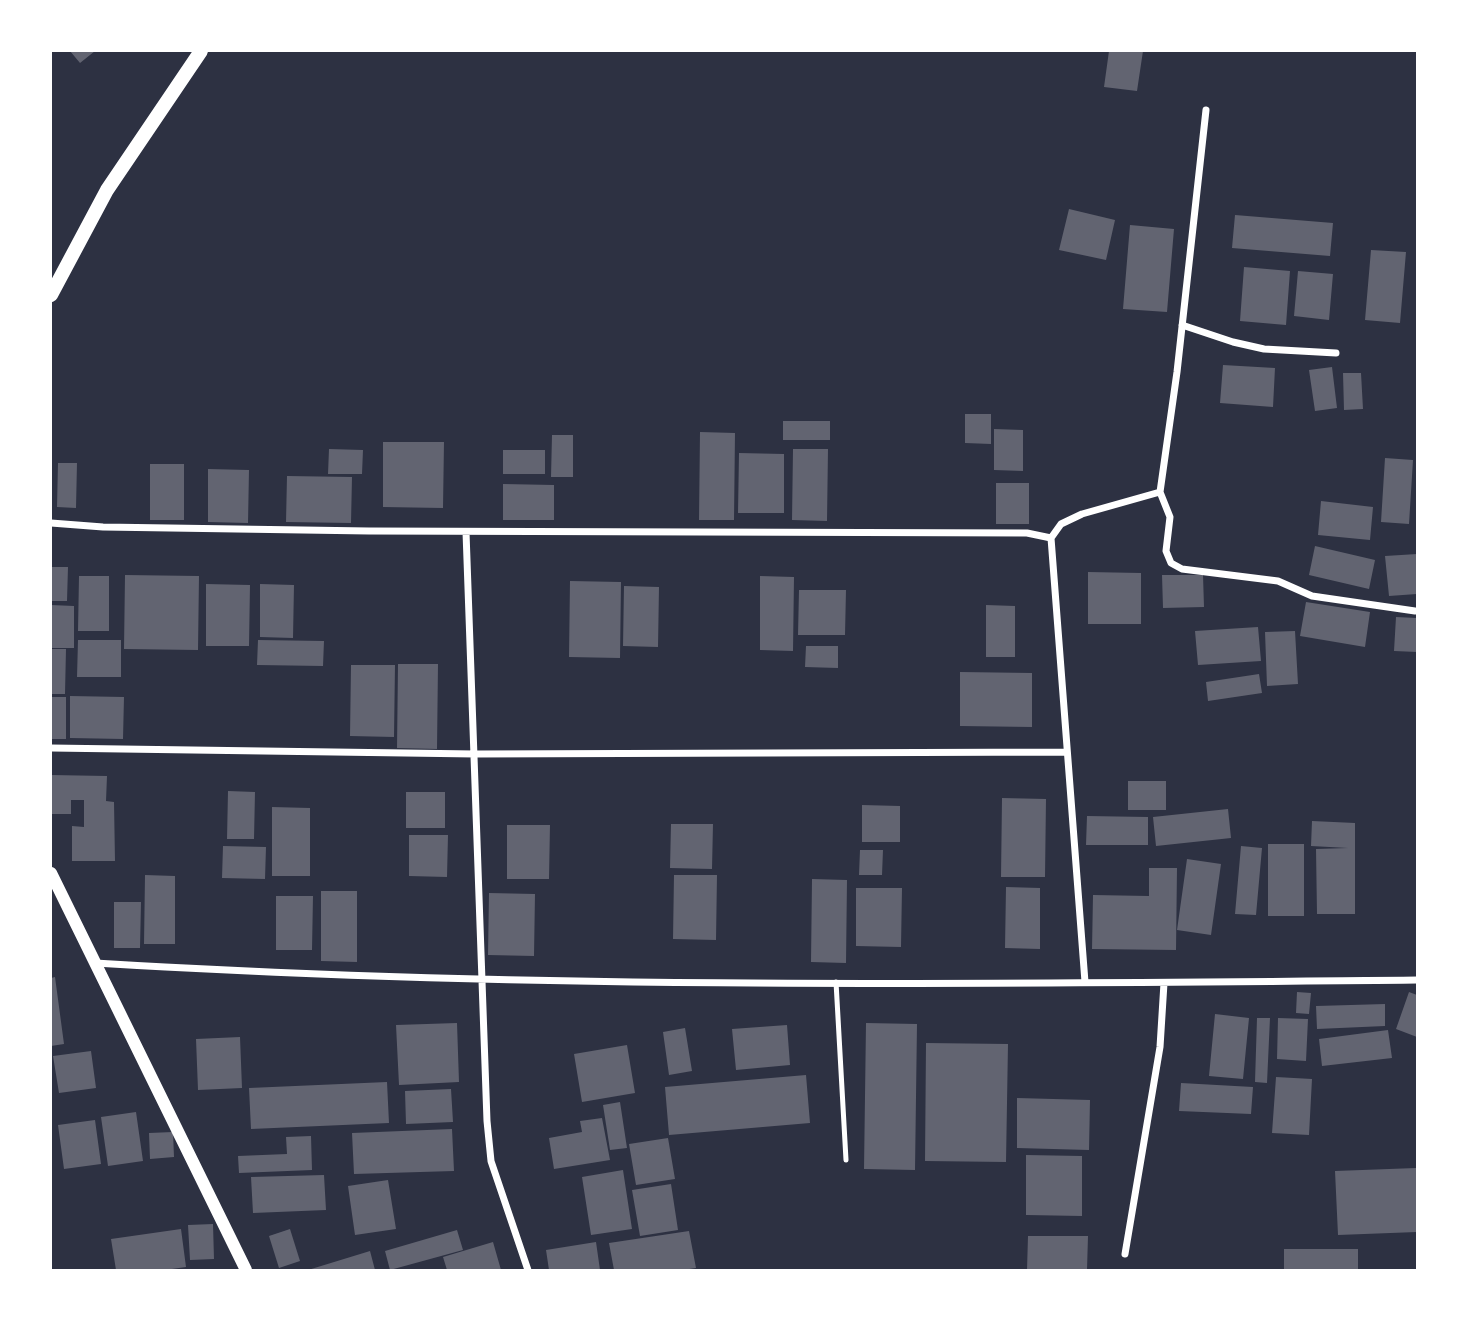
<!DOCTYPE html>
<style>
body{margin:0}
#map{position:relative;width:1468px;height:1321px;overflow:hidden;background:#2d3142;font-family:Raleway,sans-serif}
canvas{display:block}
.frame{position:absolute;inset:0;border:52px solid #fff;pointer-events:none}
</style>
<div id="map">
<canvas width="1468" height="1321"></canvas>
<div class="frame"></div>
</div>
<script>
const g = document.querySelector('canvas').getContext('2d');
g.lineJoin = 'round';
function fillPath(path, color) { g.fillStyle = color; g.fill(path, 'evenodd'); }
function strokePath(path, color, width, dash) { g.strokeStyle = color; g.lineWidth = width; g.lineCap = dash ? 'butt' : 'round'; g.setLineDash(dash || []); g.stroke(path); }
fillPath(new Path2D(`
 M70,51H95L80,63Z
 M1109,51H1143L1137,91L1104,87Z
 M1069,209L1115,220L1106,260L1059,250Z
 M1235,215L1333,223L1330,256L1232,248Z
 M1130,225L1174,229L1167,312L1123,309Z
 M1371,250L1406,252L1400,323L1365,320Z
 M1244,267L1290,271L1286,325L1240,321Z
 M1298,271L1333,274L1329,320L1294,316Z
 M1223,365L1275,368L1273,407L1220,403Z
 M1332,367L1337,408L1315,411L1309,370Z
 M1343,373H1361L1363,409L1344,410Z
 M965,414H991V444L965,443Z
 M783,421H830V440H783Z
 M994,429L1023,430V471L994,470Z
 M700,432L735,433L734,520H699Z
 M552,435H573V477H551Z
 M383,442H444L443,508L383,507Z
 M329,449L363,450L362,474H328Z
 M793,449H828L827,521L792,520Z
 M503,450H545V474H503Z
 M739,453L784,454V513H738Z
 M1385,458L1413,460L1409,524L1381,522Z
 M58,463H77L76,508L57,507Z
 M150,464H184V520H150Z
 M208,469L249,470L248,523L208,522Z
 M287,476L352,477L351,523L286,522Z
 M996,483H1029V524H996Z
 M503,484L554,485V520H503Z
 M1321,501L1373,507L1370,540L1318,535Z
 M1315,546L1375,560L1369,589L1309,575Z
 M1417,554V594L1389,596L1385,556Z
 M51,567H68L67,601H51Z
 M1088,572L1141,573V624H1088Z
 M125,575L199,576L198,650L124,649Z
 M1162,575H1203L1204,607L1163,608Z
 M79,576H109V631H78Z
 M760,576L794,577L793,651L760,650Z
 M570,581L621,582L620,658L569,657Z
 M206,584L250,585L249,646H206Z
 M260,584L294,585L293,638L260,637Z
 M624,586L659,587L658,647L623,646Z
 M799,590H846L845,635H798Z
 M1306,602L1370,612L1365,647L1300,636Z
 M51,605L74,606V648H51Z
 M986,605L1015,606V657H986Z
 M1396,617L1417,618V652L1394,651Z
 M1258,627L1261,661L1198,665L1195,631Z
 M1295,631L1298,684L1267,686L1265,632Z
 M78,640H121V677H77Z
 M258,640L324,641L323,666L257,665Z
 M806,646H838V668L805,667Z
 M51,649H66L65,694H51Z
 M398,664H438L437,749L397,748Z
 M351,665H395L394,737L350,736Z
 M960,672L1032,673V727L960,726Z
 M1259,674L1262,693L1208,701L1206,682Z
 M70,696L124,697L123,739L70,738Z
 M51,697H66V739H51Z
 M51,775L107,776L106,801L114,802L115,861H72V826L84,827V800H71V814H51Z
 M1128,781H1166V810H1128Z
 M228,791L255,792L254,839H227Z
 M406,792H445V828H406Z
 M1002,798L1046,799L1045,877H1001Z
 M862,805L900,806V842H862Z
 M272,807L310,808V876H272Z
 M1228,809L1231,838L1156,846L1153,817Z
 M1087,816L1148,817V845H1086Z
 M1312,821L1355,823V914H1317L1316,849L1348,848L1311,846Z
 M671,824H713L712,869L670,868Z
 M507,825H550L549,879H507Z
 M409,835H448L447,877L409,876Z
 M1268,844H1304V916H1268Z
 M223,846L266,847L265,879L222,878Z
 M1241,846L1262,848L1256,915L1235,914Z
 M860,850H883L882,875H859Z
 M1187,859L1221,864L1211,935L1177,930Z
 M1149,868H1177L1176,950L1092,949L1093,895L1149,896Z
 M145,875L175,876V944H144Z
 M674,875H717L716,940L673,939Z
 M812,879L847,880L846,963L811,962Z
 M1006,887L1040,888V949L1005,948Z
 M856,888H902L901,947L856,946Z
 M321,891H357V962L321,961Z
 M489,893L535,894L534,956L488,955Z
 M276,896H313L312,950H276Z
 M114,902H141L140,948H114Z
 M55,977L64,1044L51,1046V978Z
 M1297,992L1311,993L1309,1014L1296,1013Z
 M1409,992L1417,995V1037L1396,1029Z
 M1385,1004V1026L1317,1029L1316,1006Z
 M1215,1014L1249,1018L1243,1079L1209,1076Z
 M1257,1018H1270L1267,1083L1255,1082Z
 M1278,1018L1308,1019L1306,1061L1277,1059Z
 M457,1023L459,1082L399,1085L396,1025Z
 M866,1023L917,1024L915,1170L864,1169Z
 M787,1025L790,1065L736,1070L732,1029Z
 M685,1028L692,1071L669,1075L663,1032Z
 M1388,1030L1392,1058L1322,1066L1319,1039Z
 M240,1037L242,1088L198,1090L196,1039Z
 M926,1043L1008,1044L1006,1162L925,1161Z
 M627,1045L635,1093L582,1102L574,1054Z
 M91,1051L96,1088L59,1093L53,1056Z
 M806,1075L810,1123L669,1135L665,1087Z
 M1276,1077L1312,1079L1309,1135L1272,1133Z
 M387,1082L389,1123L251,1129L249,1088Z
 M1181,1083L1253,1087L1251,1114L1179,1111Z
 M451,1089L453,1122L406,1124L405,1091Z
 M1017,1098L1090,1100L1089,1150L1017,1148Z
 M620,1102L627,1148L610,1150L603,1105Z
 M136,1112L143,1161L108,1166L101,1117Z
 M602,1118L610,1160L554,1169L549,1138L582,1132L580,1121Z
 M95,1120L101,1164L64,1169L58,1125Z
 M452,1129L454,1171L354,1174L352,1133Z
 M173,1132L174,1157L150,1159L149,1133Z
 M311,1136L312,1170L239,1173L238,1156L287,1154L286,1137Z
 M668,1138L675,1179L636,1185L629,1144Z
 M1026,1155L1082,1156V1216L1026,1215Z
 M1416,1168L1417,1232L1338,1235L1335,1171Z
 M623,1170L632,1229L591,1235L582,1177Z
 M324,1175L326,1210L253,1213L251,1177Z
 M388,1180L396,1229L355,1235L348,1186Z
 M671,1184L678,1230L640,1236L632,1190Z
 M213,1224L214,1259L190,1260L188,1225Z
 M181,1229L186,1267L165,1270H116L111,1239Z
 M290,1229L300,1261L279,1268L269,1236Z
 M457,1230L463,1250L390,1270L385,1251Z
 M689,1231L696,1268L683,1270H614L609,1243Z
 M1028,1236H1088L1087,1270H1027Z
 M493,1242L501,1270H447L443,1257Z
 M596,1242L600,1270H549L546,1250Z
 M1284,1249H1358V1270H1284Z
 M370,1251L375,1270H308Z`), '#626471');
strokePath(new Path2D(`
 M836,982L846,1160`), '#fff', 5);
strokePath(new Path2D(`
 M1206,110L1177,372L1160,492L1170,517L1166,551L1171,563L1182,569L1278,581L1312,596L1415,611
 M1182,325L1233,342L1264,349L1336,353
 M51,523L103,527L369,531L1027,533L1051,538
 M466,532L487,1121L491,1161L528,1270
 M51,748L475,754L1067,752
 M95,963C535,990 977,984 1417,980
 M1085,982L1051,538L1061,524L1082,514L1160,492
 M1125,1254L1160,1047L1164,983`), '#fff', 7);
strokePath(new Path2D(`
 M51,873L246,1270`), '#fff', 12);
strokePath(new Path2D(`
 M51,295L107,190L201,51`), '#fff', 14);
</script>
